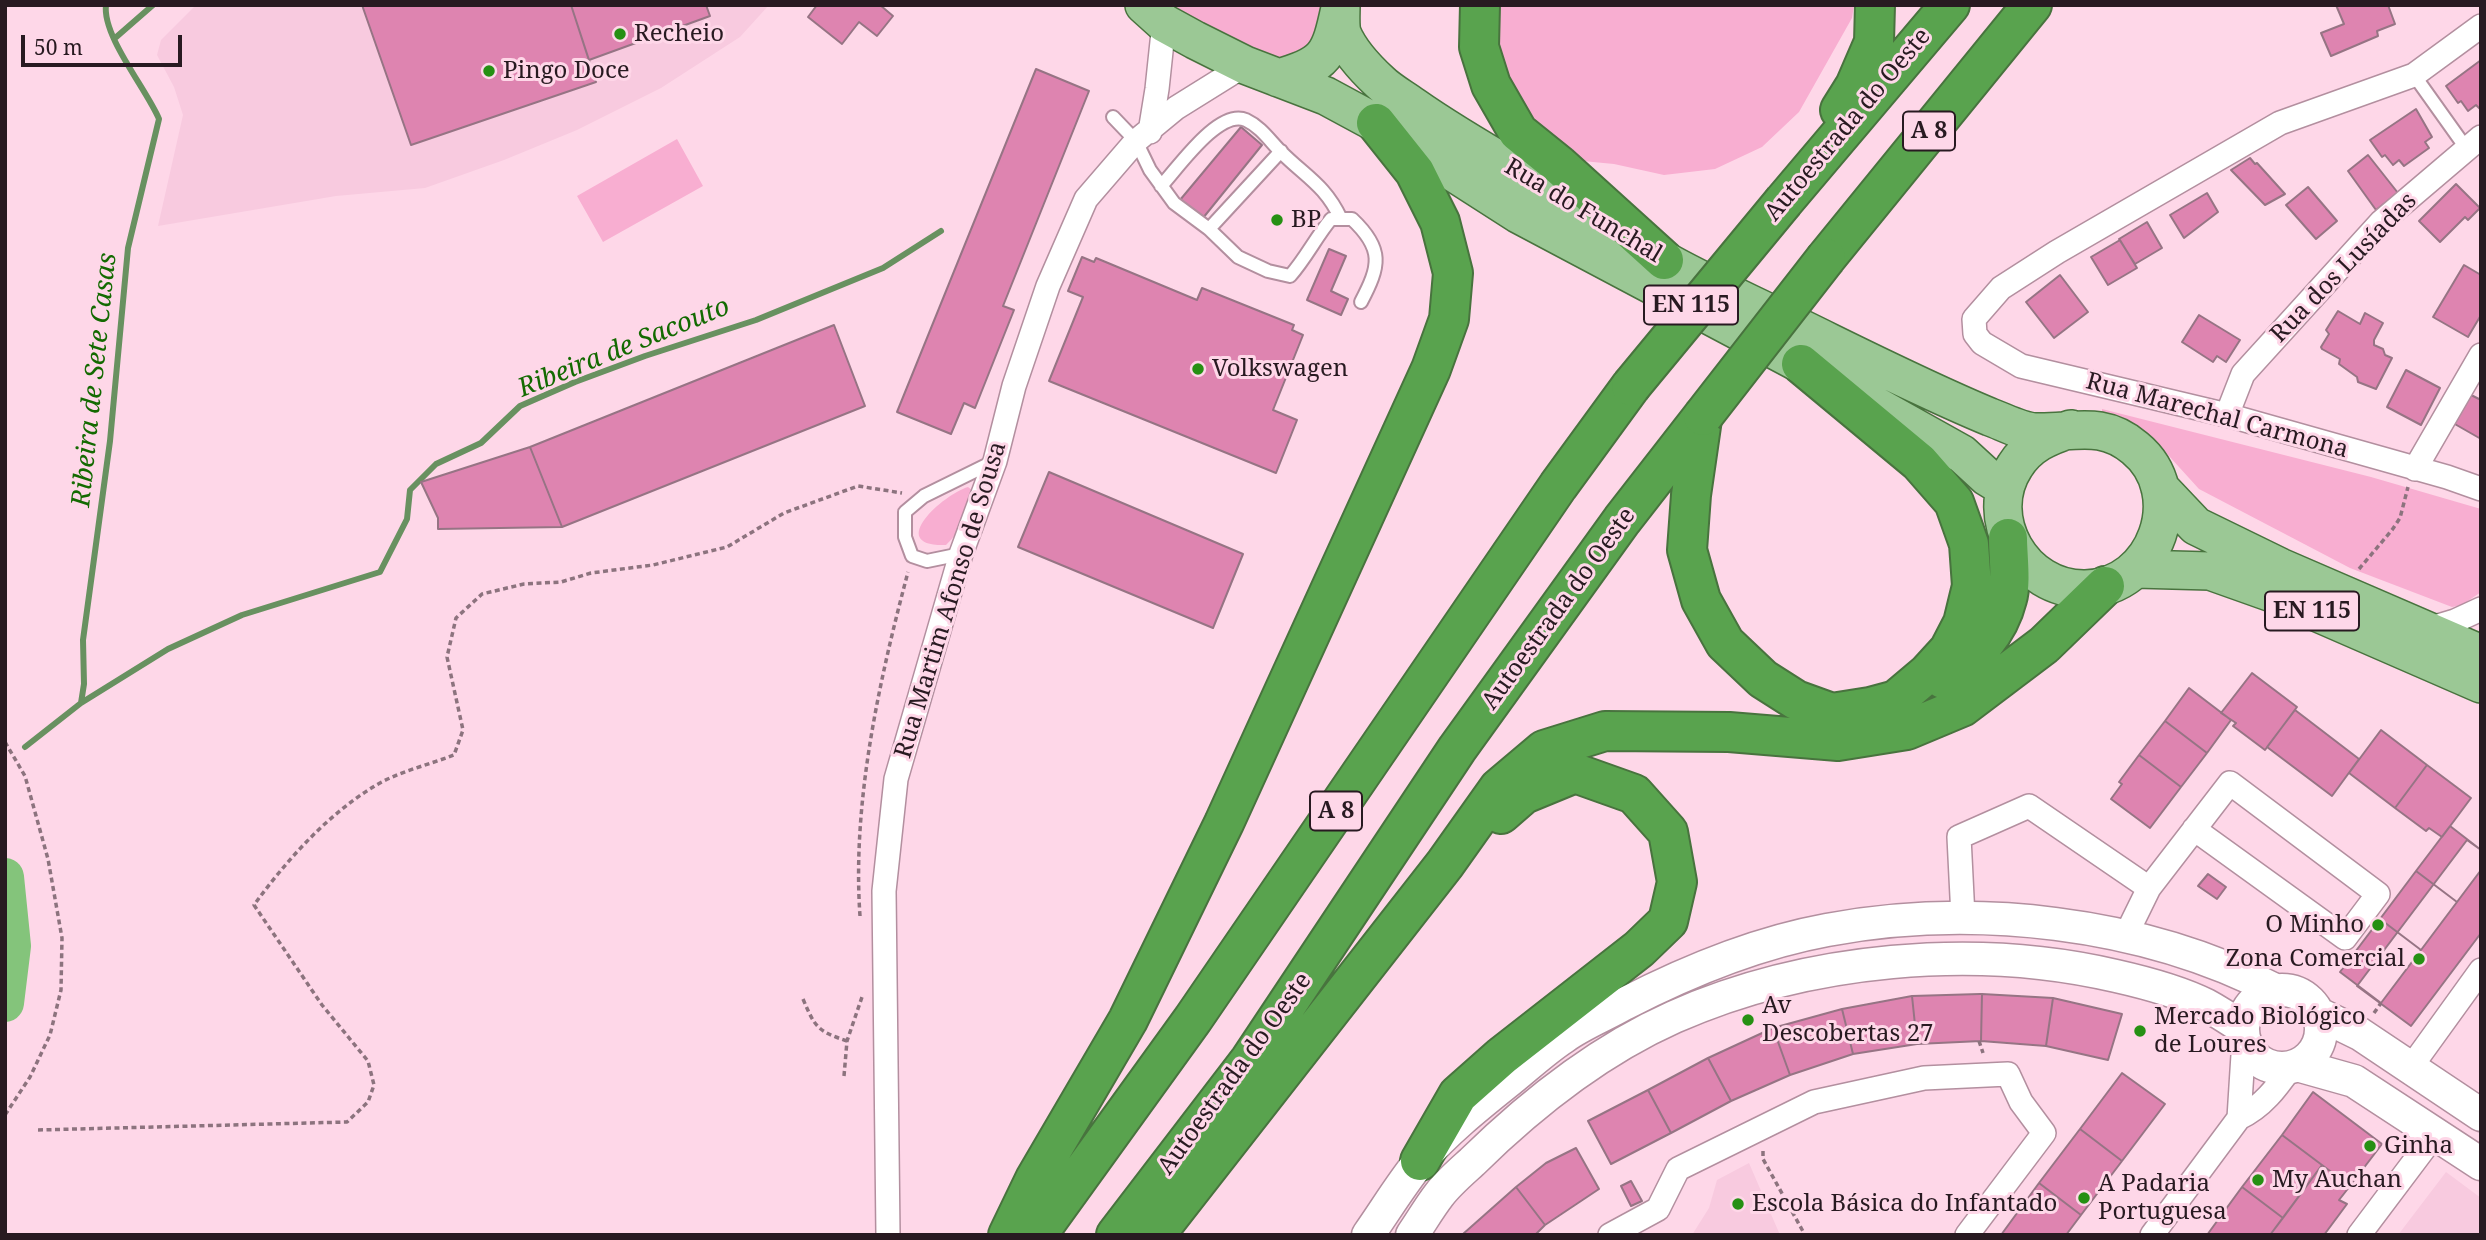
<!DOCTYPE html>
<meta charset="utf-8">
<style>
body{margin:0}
#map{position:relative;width:2486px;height:1240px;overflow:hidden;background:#fed7e8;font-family:"Noto Serif",serif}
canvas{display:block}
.frame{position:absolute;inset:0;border:7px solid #281a21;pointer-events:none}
.scale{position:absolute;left:21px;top:35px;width:161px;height:32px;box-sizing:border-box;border:4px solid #281a21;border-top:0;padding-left:9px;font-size:21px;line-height:24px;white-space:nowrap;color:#281a21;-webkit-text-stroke:5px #fed7e8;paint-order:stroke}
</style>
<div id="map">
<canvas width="2486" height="1240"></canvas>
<div class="frame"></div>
<div class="scale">50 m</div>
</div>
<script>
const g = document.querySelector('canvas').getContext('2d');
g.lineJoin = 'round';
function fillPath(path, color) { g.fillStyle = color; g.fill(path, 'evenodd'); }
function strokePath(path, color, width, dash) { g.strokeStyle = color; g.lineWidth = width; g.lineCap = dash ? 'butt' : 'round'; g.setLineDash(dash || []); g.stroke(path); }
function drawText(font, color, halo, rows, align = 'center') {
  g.font = font + ' "Noto Serif",serif'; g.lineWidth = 6; g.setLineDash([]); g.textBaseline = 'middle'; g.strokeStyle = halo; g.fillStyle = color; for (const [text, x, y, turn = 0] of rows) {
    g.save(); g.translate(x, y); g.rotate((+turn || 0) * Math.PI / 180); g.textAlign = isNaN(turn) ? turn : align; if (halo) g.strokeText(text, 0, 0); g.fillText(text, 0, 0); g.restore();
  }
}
fillPath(new Path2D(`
 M196,5H769L740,37L661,88L577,130L504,160L425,188L336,196L158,226L183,115L174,87L157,55L161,40Z
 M1749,1163L1780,1235H1692L1709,1208L1717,1180Z
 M2446,1172L2481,1198V1235H2398Z`), '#f8cadf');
fillPath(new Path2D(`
 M1169,5H1323L1324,15L1308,51L1272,63Z
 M1481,5H1854L1852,18L1799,112L1762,147L1715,169L1664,175L1614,164L1551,158L1509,117Z
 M677,139L703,186L603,242L577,196Z
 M2102,409L2371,477L2481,509V592L2462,605L2452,607L2350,568L2199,489L2149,434L2127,423L2102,416Z
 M968,487L972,490C970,511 962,530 946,545C885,547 942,495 968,487Z`), '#f8aed1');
strokePath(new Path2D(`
 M114,39L153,5
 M81,703L168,649L242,615L380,572L407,519L410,490L436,464L481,443L520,406L575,382L645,356L756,320L883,268L941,231
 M25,747L81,703L84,684L83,640L110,441L128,248L159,119C147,90 102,36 106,5`), '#689160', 6);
strokePath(new Path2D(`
 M5,877L12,946L5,1003`), '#84c47b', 38);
const building = new Path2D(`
 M362,5H571L596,82L411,145Z
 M571,5H706L710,16L589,60Z
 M817,5H880L893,16L877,36L859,22L842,44L808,17Z
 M2336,5H2388L2395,24L2377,31L2378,36L2331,56L2321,33L2344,24Z
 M2481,60V110L2476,105L2468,111L2461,101L2458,103L2446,86Z
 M1036,69L1089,91L1003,306L1014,310L975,408L964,403L951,434L897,412Z
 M2416,109L2432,137L2425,142L2429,148L2404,166L2399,160L2393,165L2385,155L2382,157L2370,140Z
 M1241,127L1262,145L1203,218L1180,200Z
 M2368,155L2398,193L2376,210L2348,171Z
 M2250,158L2255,164L2257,163L2285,194L2265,205L2231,170Z
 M2456,184L2480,208L2468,220L2465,217L2440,242L2419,221Z
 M2308,187L2337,221L2316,239L2286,205Z
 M2207,193L2218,212L2184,238L2170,215Z
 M2147,222L2162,248L2135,264L2119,239Z
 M2120,240L2137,268L2108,285L2091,257Z
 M1329,249L1346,256L1331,291L1348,299L1341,315L1307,300Z
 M1082,257L1094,262L1096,258L1197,300L1202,288L1294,325L1292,330L1303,335L1273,410L1297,420L1276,473L1049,381L1083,297L1068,291Z
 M2464,265L2481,275V315L2468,337L2433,317Z
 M2060,275L2088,312L2054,338L2026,302Z
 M2338,311L2360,324L2365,313L2383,323L2374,340V345L2383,349L2385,355L2392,358L2376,389L2358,382L2357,377L2339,364L2340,359L2322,349L2321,347L2329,334L2326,330Z
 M2199,315L2240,340L2226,362L2217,356L2213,362L2182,342Z
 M834,325L865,406L562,527L530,447Z
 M2406,370L2440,388L2421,425L2387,407Z
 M2469,394L2481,400V439L2453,423Z
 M530,447L562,527L438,529V518L421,482Z
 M1049,472L1243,554L1213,628L1018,547Z
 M2252,673L2297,707L2265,750L2233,726L2236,723L2221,713Z
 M2189,688L2231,720L2207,753L2165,721Z
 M2295,710L2359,759L2332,796L2267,747Z
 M2165,721L2207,753L2181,787L2139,755Z
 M2381,730L2427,765L2395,808L2349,773Z
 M2139,755L2181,787L2150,828L2111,799L2122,784L2119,782Z
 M2427,765L2471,798L2442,837L2429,828L2426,831L2395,808Z
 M2450,826L2481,850V870L2457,902L2416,871Z
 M2467,840L2481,850V933L2411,1026L2357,986Z
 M2416,871L2457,902L2421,950L2380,919Z
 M2208,874L2226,887L2217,899L2198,886Z
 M2380,919L2421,950L2381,1003L2340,972Z
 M1980,994H1982L1981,1041L1917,1044L1912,996Z
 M1982,994L2053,998L2046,1046L1981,1041Z
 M1912,996L1917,1044L1853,1054L1842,1009Z
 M2053,998L2122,1014L2108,1060L2046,1046Z
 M1842,1009L1853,1054L1790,1075L1773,1028Z
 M1773,1028L1790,1075L1731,1101L1708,1058Z
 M1708,1058L1731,1101L1671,1133L1648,1090Z
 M2122,1073L2165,1104L2122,1161L2080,1129Z
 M1648,1090L1671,1133L1611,1164L1588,1121Z
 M2313,1092L2382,1144L2350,1186L2282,1135Z
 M2080,1129L2122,1161L2081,1215L2039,1183Z
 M2282,1135L2322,1165L2283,1218L2242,1187Z
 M1576,1148L1599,1189L1545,1225L1516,1187L1546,1163Z
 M2322,1165L2350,1186L2339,1200L2347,1204L2324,1235H2270Z
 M1631,1181L1642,1201L1631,1206L1621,1186Z
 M2039,1183L2081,1215L2066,1235H2001Z
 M1516,1187L1545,1225L1535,1235L1463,1234Z
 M2242,1187L2283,1218L2270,1235H2207Z`);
fillPath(building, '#de84b0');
strokePath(building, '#967484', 2);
const lane = new Path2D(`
 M2414,75L2466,148
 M1113,117L1136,141L1150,170L1174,203L1209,229L1238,257L1268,271L1290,276C1306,258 1316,237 1331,219H1352C1384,249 1380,266 1361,302
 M1161,186C1178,168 1219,108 1246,120C1261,127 1270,141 1281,152C1306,177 1325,185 1341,219
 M1209,229L1281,151
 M961,554L927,561L912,556L905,537V512L924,496L995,461`);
const street = new Path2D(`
 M2481,26L2414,75L2280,123L2057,252L2001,288L1974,319L1975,334L1982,343L2021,366L2227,415L2447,477L2481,489
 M1150,132L1157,89L1164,23
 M2227,415L2243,374L2381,222L2481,137
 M2415,469L2481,355
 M2425,630L2455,621L2481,609
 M1963,917L1959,837L2029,806L2149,888
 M2125,937L2149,888L2230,783L2378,894L2345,938L2194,829
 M2411,1067L2481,970
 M2239,1118L2244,1039
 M888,1235L884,891L896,779L961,554L995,461L1014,386L1048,286L1086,199L1136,141L1176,108L1245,65
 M1610,1235L1658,1209L1678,1169L1814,1102L1924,1078L2008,1074L2021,1102L2044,1133L1967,1235
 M2152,1235L2239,1118C2263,1107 2277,1087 2292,1066
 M2359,1235L2435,1134`);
const secondary = new Path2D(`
 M2243 1029a39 39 0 1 1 78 0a39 39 0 1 1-78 0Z
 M2319,1014L2360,1034L2481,1115
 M2297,1065L2354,1081L2481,1164
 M1368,1235C1385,1211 1401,1184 1420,1161C1445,1132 1476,1107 1506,1083C1525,1068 1544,1050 1564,1037C1582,1024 1605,1015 1624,1004C1688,971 1756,943 1827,930C1973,903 2142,921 2275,990
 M1412,1235C1421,1222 1429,1208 1439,1195C1448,1183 1461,1172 1472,1162C1530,1105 1600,1050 1674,1017C1807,958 1975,943 2116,976C2147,983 2178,991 2206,1005C2219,1012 2231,1020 2243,1028`);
const primary = new Path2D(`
 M1144,5L1164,23L1195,40L1245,65L1326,96L1376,123L1518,214L1801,364L1962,454L1987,477L2005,488
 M1341,5C1341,14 1340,25 1342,33C1349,50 1366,69 1380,82C1389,91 1402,98 1413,106C1447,130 1483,151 1519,172C1566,201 1613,230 1660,258C1700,281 1743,300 1784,320C1852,353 1920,388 1990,417C2004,422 2022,432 2036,432C2074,433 2102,420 2135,448C2190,493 2156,588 2085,589C2023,590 1981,518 2015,466C2028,445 2048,436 2071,429
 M1278,78C1326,65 1330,55 1340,8
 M2160,488L2196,526L2280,567L2481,654
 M2136,569L2210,571L2272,593L2481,684`);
const highway = new Path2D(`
 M1480,5L1479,47L1491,85L1518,132L1559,165L1664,260
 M1840,110L1855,86L1874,42L1875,5
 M1784,201L1950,5
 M1826,258L2032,5
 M1702,419L1691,495L1687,550L1701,600L1725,643L1763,679L1796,700L1832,713L1870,707L1896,700L1928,673L1949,650L1963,623L1972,586L1969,544L1954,502L1919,462L1801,364
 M1943,679C1972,663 1999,632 2007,599C2012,583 2008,556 2008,538
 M1420,1161L1458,1095L1502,1056L1639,949L1668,921L1677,882L1668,832L1634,794L1575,773L1524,794L1501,814
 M1008,1235L1035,1179L1128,1020L1224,823L1431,369L1449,319L1453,273L1440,222L1415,172L1376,123
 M1037,1235L1193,1019L1558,486L1631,386
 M1116,1235L1250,1060L1457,749L1622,520L1703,416
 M1155,1235L1445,864L1499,788L1544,750L1605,731L1729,732L1838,741L1907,730L1962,707L2044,645L2105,586`);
strokePath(lane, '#b38f9f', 16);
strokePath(street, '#b38f9f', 26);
strokePath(secondary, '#b38f9f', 35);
strokePath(primary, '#48733e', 40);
strokePath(highway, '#48733e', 42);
strokePath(new Path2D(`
 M2359,569L2392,530L2400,518L2408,487
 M5,742L25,776L48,859L62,938L61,990L50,1035L30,1077L5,1115
 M860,916C852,803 879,681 908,572
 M803,999C815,1027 817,1031 847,1041
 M2374,1013L2381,1003
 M1979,1041L1983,1053
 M844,1076L847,1041L862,997
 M38,1130L347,1122L368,1102L374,1085L368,1061L322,1005L254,905C286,861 326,816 373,787C397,772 428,765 454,755L463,730L447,657L456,618L482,594L524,584L561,582L591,573L653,565L727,547L784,513L858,486L902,493
 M1763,1151V1159L1805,1235`), '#8c737e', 3.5, [5, 3.5]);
strokePath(lane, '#fff', 12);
strokePath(street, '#fff', 23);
strokePath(secondary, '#fff', 32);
strokePath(primary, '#9bc895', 37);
strokePath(highway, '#59a34e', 38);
const highwayBridge = new Path2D(`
 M1631,386L1784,201
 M1703,416L1826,258`);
strokePath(highwayBridge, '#48733e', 42, []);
strokePath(highwayBridge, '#59a34e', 38);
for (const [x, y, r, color] of [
 [620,34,7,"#269013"],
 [489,71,7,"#269013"],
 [1277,220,7,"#269013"],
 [1198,369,7,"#269013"],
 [2378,925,7,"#269013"],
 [2419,959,7,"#269013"],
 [1748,1020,7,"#269013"],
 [2140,1031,7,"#269013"],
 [2370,1146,7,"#269013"],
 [2258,1180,7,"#269013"],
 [2084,1198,7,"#269013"],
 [1738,1204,7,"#269013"]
]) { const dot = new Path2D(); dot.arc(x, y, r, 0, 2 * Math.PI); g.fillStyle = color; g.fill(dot); strokePath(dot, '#fed7e8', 2.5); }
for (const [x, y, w] of [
 [1929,131,52],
 [1691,305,94],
 [2312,611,94],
 [1336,811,52]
]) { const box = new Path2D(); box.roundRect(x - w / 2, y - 19.5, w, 39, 5); g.fillStyle = '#fed7e8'; g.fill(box); strokePath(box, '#281a21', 2); }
drawText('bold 23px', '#281a21', null, [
 ["A 8",1929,131],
 ["EN 115",1691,305],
 ["EN 115",2312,611],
 ["A 8",1336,811]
]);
drawText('24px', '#281a21', '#fed7e8', [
 ["Recheio",634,34],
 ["Pingo Doce",503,71],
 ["BP",1291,220],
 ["Volkswagen",1212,369],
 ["O Minho",2364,925,"right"],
 ["Zona Comercial",2405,959,"right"],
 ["Av",1762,1006],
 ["Descobertas 27",1762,1034],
 ["Mercado Biológico",2154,1017],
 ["de Loures",2154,1045],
 ["Ginha",2384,1146],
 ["My Auchan",2272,1180],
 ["A Padaria",2098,1184],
 ["Portuguesa",2098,1212],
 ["Escola Básica do Infantado",1752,1204]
], 'left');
drawText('24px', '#281a21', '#fed7e8', [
 ["Autoestrada do Oeste",1848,125,-50],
 ["Rua do Funchal",1583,211,31],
 ["Rua dos Lusíadas",2344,268,-46],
 ["Rua Marechal Carmona",2217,416,15],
 ["Rua Martim Afonso de Sousa",951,600,-73],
 ["Autoestrada do Oeste",1559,609,-54],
 ["Autoestrada do Oeste",1235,1074,-54]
]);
drawText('italic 26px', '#136a01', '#fed7e8', [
 ["Ribeira de Sacouto",624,348,-22],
 ["Ribeira de Sete Casas",95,380,-84]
]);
</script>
